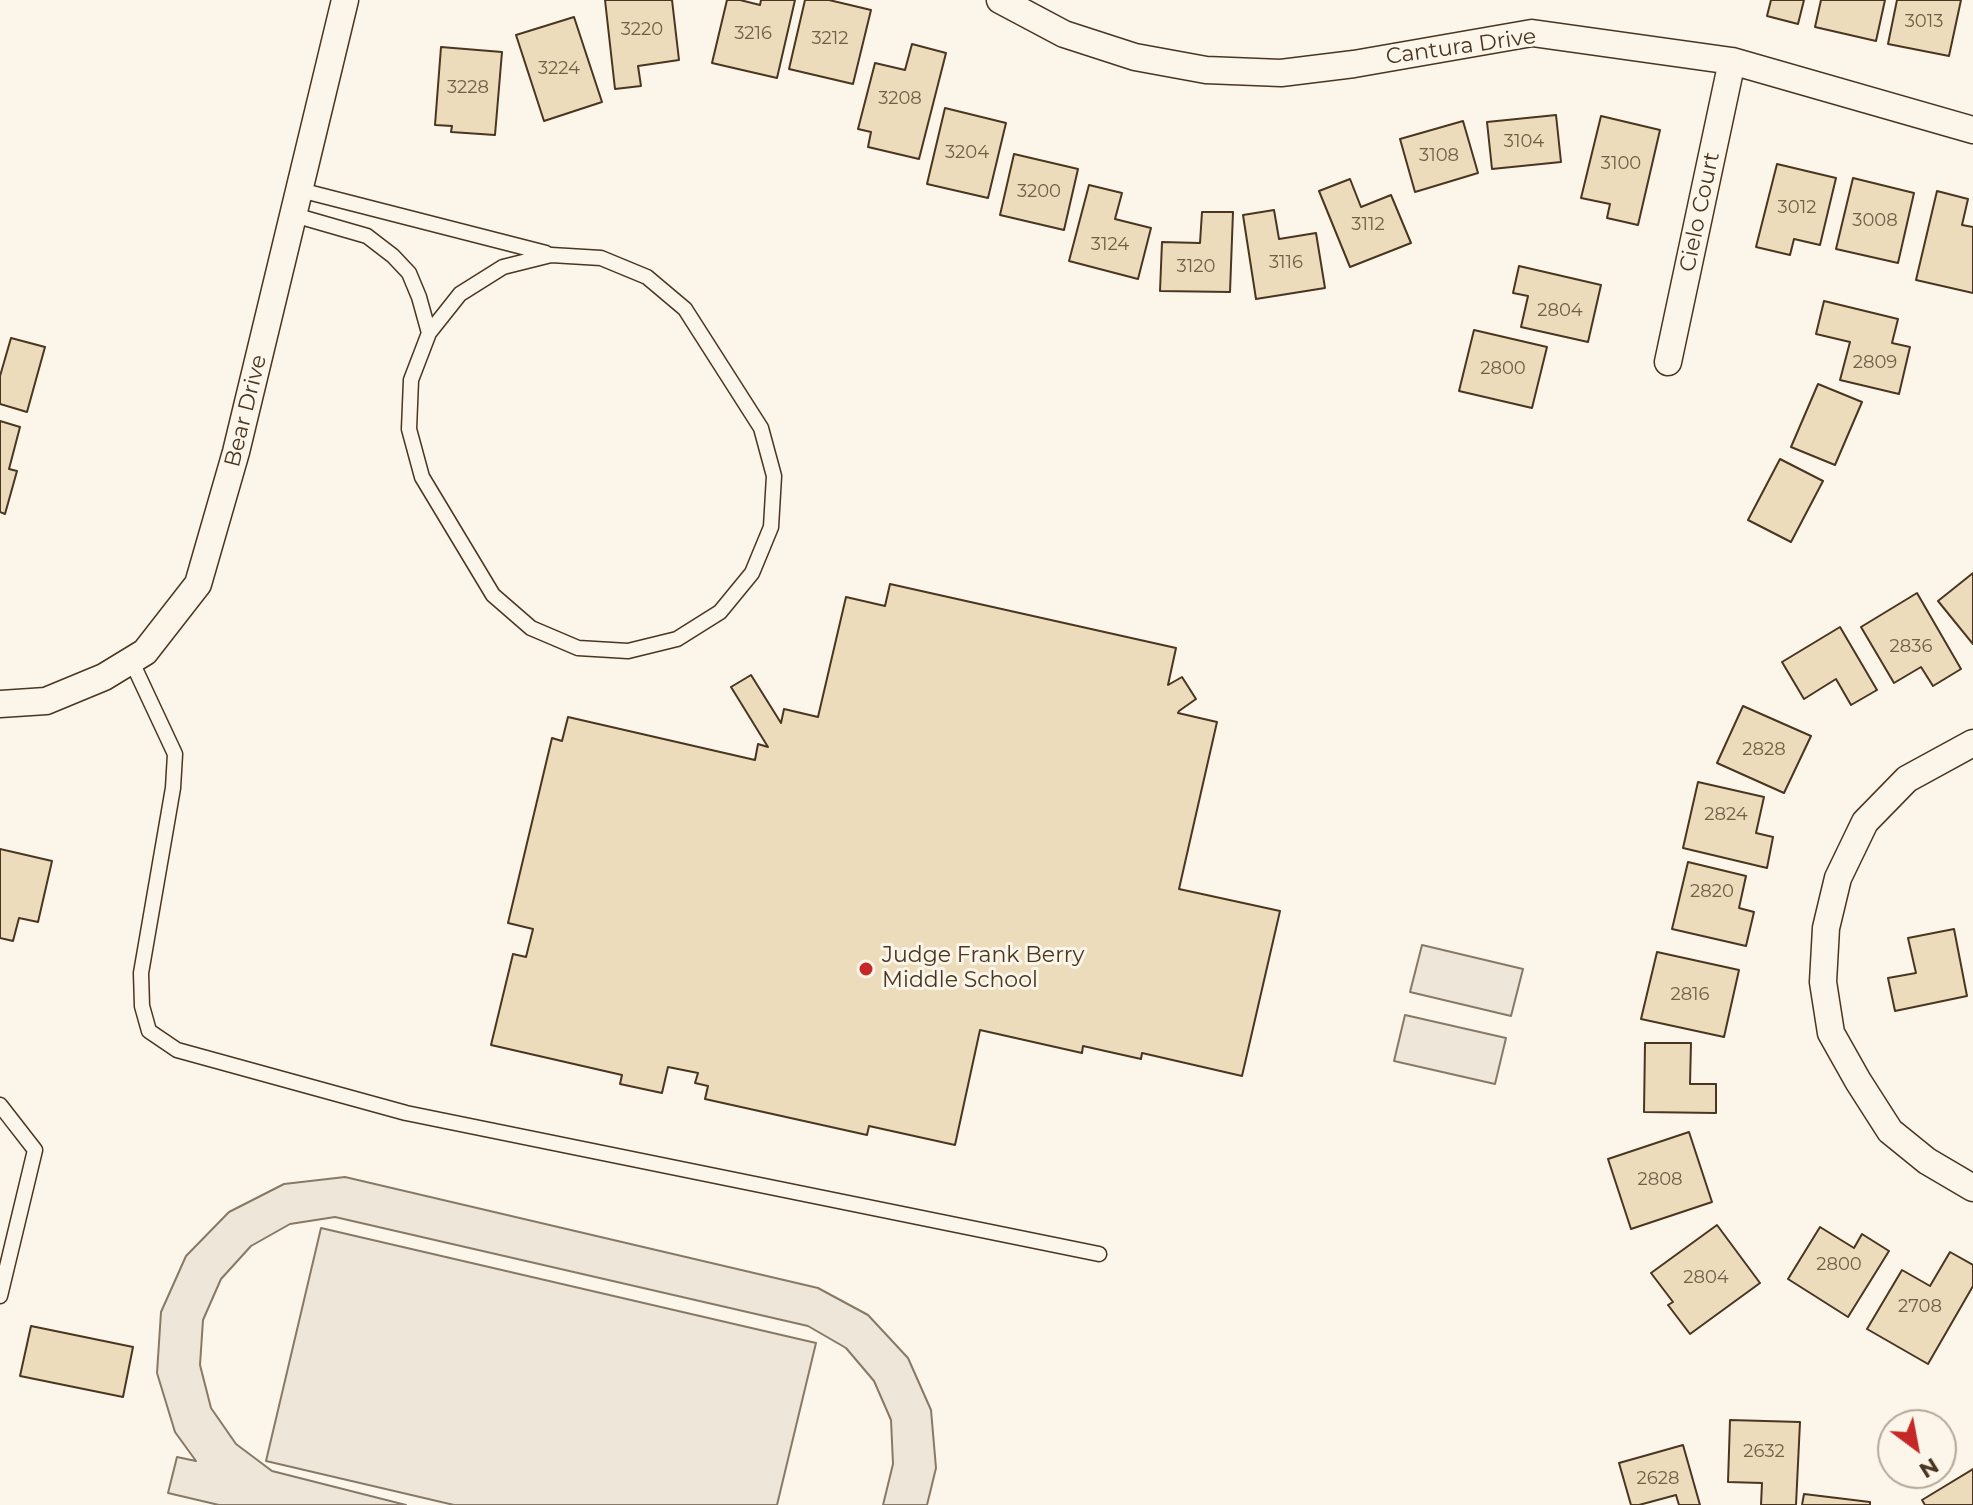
<!DOCTYPE html>
<style>
body{margin:0}
#map{position:relative;width:1973px;height:1505px;overflow:hidden;background:#fbf6e9;font-family:Montserrat,sans-serif}
canvas{display:block}
.north{position:absolute;left:1877px;top:1409px;width:80px;height:80px;box-sizing:border-box;background:#fbf6e9;border:2px solid #b4a999;border-radius:50%;rotate:148deg;font-size:22px;font-weight:700;line-height:32px;text-align:center;color:#4a3520}
.north::after{content:'';display:block;margin:auto;width:28px;height:36px;background:#c62828;clip-path:polygon(50% 0,100% 100%,50% 72%,0 100%)}
</style>
<div id="map">
<canvas width="1973" height="1505"></canvas>
<div class="north">N</div>
</div>
<script>
const g = document.querySelector('canvas').getContext('2d');
g.lineJoin = 'round';
function fillPath(path, color) { g.fillStyle = color; g.fill(path, 'evenodd'); }
function strokePath(path, color, width, dash) { g.strokeStyle = color; g.lineWidth = width; g.lineCap = dash ? 'butt' : 'round'; g.setLineDash(dash || []); g.stroke(path); }
function drawText(font, color, halo, rows, align = 'center') {
  g.font = font + ' Montserrat,sans-serif'; g.lineWidth = 6; g.setLineDash([]); g.textBaseline = 'middle'; g.strokeStyle = halo; g.fillStyle = color; for (const [text, x, y, turn = 0] of rows) {
    g.save(); g.translate(x, y); g.rotate((+turn || 0) * Math.PI / 180); g.textAlign = isNaN(turn) ? turn : align; if (halo) g.strokeText(text, 0, 0); g.fillText(text, 0, 0); g.restore();
  }
}
const green = new Path2D(`
 M1422,945L1523,969L1511,1016L1410,992Z
 M1405,1015L1506,1038L1495,1084L1394,1061Z
 M345,1177L818,1288L868,1315L908,1358L931,1410L936,1468L927,1505H883L893,1464L891,1420L874,1381L846,1348L808,1326L335,1217L290,1224L251,1246L221,1279L203,1320L200,1365L211,1408L236,1444L272,1471L406,1505H219L168,1493L177,1457L196,1461L175,1432L157,1373L161,1312L186,1256L229,1212L284,1184Z
 M321,1228L816,1343L777,1505H454L266,1461Z`);
fillPath(green, '#ede6d9');
strokePath(green, '#887966', 2);
const building = new Path2D(`
 M605,0H672L679,60L638,66L641,86L615,89Z
 M727,0H740L760,5L761,0H795L777,78L712,63Z
 M805,0H829L871,10L853,84L789,69Z
 M1771,0H1804L1798,24L1767,16Z
 M1821,0H1885L1876,41L1815,27Z
 M1897,0H1961L1949,56L1888,44Z
 M574,17L602,102L544,121L516,35Z
 M912,44L946,53L919,159L868,147L871,132L858,129L875,63L905,70Z
 M441,47L502,52L495,135L451,132L452,126L435,125Z
 M945,108L1006,123L988,198L927,184Z
 M1556,115L1561,162L1492,169L1487,122Z
 M1601,116L1660,130L1638,225L1607,218L1610,204L1581,198Z
 M1463,121L1478,173L1415,192L1400,139Z
 M1014,154L1078,169L1064,230L1000,215Z
 M1777,164L1836,178L1820,245L1794,239L1790,255L1756,247Z
 M1853,178L1914,193L1898,263L1836,249Z
 M1350,179L1361,207L1391,195L1411,243L1350,267L1319,191Z
 M1089,185L1122,193L1115,219L1151,228L1138,279L1069,261Z
 M1937,191L1968,199L1962,225L1973,227V293L1916,280Z
 M1274,210L1279,239L1316,233L1325,288L1256,299L1243,215Z
 M1202,212H1233L1230,292L1160,291L1162,242L1200,243Z
 M1519,266L1601,285L1588,342L1521,327L1528,296L1513,293Z
 M1824,301L1898,319L1892,343L1910,347L1899,394L1840,380L1850,342L1816,334Z
 M1474,330L1547,347L1532,408L1459,391Z
 M11,338L45,347L27,412L0,404V376Z
 M1818,384L1862,402L1835,465L1791,447Z
 M0,421L20,427L9,469L17,471L5,514L0,512Z
 M1780,459L1823,481L1791,542L1748,520Z
 M1973,573V644L1938,601Z
 M890,584L1176,648L1168,685L1182,677L1196,699L1179,711L1178,713L1217,722L1179,889L1280,911L1242,1076L1142,1053L1141,1059L1083,1046L1082,1053L980,1030L955,1145L869,1126L867,1135L705,1099L708,1086L695,1083L698,1073L668,1067L662,1093L620,1084L622,1075L491,1045L513,954L526,957L533,929L508,923L552,738L562,741L568,717L755,760L758,744L768,747L731,687L751,675L781,723L784,709L818,717L846,597L885,606Z
 M1917,593L1961,669L1933,686L1921,667L1894,683L1861,627Z
 M1840,627L1877,690L1851,705L1836,679L1804,699L1782,662Z
 M1743,706L1811,736L1784,793L1717,763Z
 M1698,782L1764,797L1756,833L1773,837L1767,868L1683,848Z
 M0,849L52,861L38,922L19,918L13,941L0,938Z
 M1688,862L1746,876L1739,908L1754,912L1746,946L1672,929Z
 M1954,929L1967,996L1895,1011L1888,978L1916,973L1908,938Z
 M1657,952L1739,970L1724,1037L1641,1019Z
 M1645,1043H1691L1690,1084H1716V1113L1644,1112Z
 M1689,1132L1712,1202L1631,1229L1608,1159Z
 M1717,1225L1760,1283L1690,1334L1668,1305L1673,1302L1651,1273Z
 M1820,1227L1854,1248L1862,1234L1889,1251L1848,1317L1788,1279Z
 M1950,1252L1973,1265V1286L1928,1364L1867,1329L1902,1270L1930,1286Z
 M31,1326L133,1347L123,1397L20,1376Z
 M1730,1420L1800,1422L1796,1505H1761L1762,1483L1728,1482Z
 M1683,1445L1700,1505H1679L1676,1495L1639,1505H1631L1619,1463Z
 M1973,1469V1505H1925L1922,1500Z
 M1804,1494L1870,1502V1505H1802Z`);
fillPath(building, '#ecdcbc');
strokePath(building, '#4a3520', 2);
const lane = new Path2D(`
 M300,190L546,253
 M294,215L367,236L393,256L409,273L419,297L429,333
 M551,255L601,258L647,277L685,309L761,428L774,476L771,527L752,573L720,612L677,639L628,651L578,648L531,628L493,595L422,477L409,429L411,380L429,333L460,294L503,267Z
 M131,660L175,754L173,788L141,973L142,1006L149,1031L177,1050L406,1113L1099,1254
 M0,1105L35,1150L0,1296`);
const street = new Path2D(`
 M1000,0L1064,34L1135,57L1206,70L1281,73L1354,64L1532,33L1732,61L1973,130
 M1668,362L1732,61
 M0,704L46,701L104,677L145,652L198,584L236,452L345,0
 M1973,743L1907,779L1865,822L1838,878L1826,928L1823,982L1831,1033L1858,1081L1890,1131L1927,1161L1973,1188`);
strokePath(lane, '#4a3520', 17);
strokePath(street, '#4a3520', 29);
strokePath(lane, '#fbf6e9', 14);
strokePath(street, '#fbf6e9', 26);
for (const [x, y, r, color] of [
 [866,969,8,"#c62828"]
]) { const dot = new Path2D(); dot.arc(x, y, r, 0, 2 * Math.PI); g.fillStyle = color; g.fill(dot); strokePath(dot, '#fbf6e9', 3); }
drawText('18px', '#725f47', null, [
 ["3013",1924,22],
 ["3220",642,30],
 ["3216",753,34],
 ["3212",830,39],
 ["3224",559,69],
 ["3228",468,88],
 ["3208",900,99],
 ["3104",1524,142],
 ["3204",967,153],
 ["3108",1439,156],
 ["3100",1621,164],
 ["3200",1039,192],
 ["3012",1797,208],
 ["3008",1875,221],
 ["3112",1368,225],
 ["3124",1110,245],
 ["3116",1286,263],
 ["3120",1196,267],
 ["2804",1560,311],
 ["2809",1875,363],
 ["2800",1503,369],
 ["2836",1911,647],
 ["2828",1764,750],
 ["2824",1726,815],
 ["2820",1712,892],
 ["2816",1690,995],
 ["2808",1660,1180],
 ["2800",1839,1265],
 ["2804",1706,1278],
 ["2708",1920,1307],
 ["2632",1764,1452],
 ["2628",1658,1479]
]);
drawText('22px', '#4a3520', '#fbf6e9', [
 ["Cantura Drive",1461,47,-8],
 ["Cielo Court",1700,212,-78],
 ["Bear Drive",246,411,-76]
]);
drawText('22px', '#4a3520', '#fbf6e9', [
 ["Judge Frank Berry",882,956],
 ["Middle School",882,981]
], 'left');
</script>
